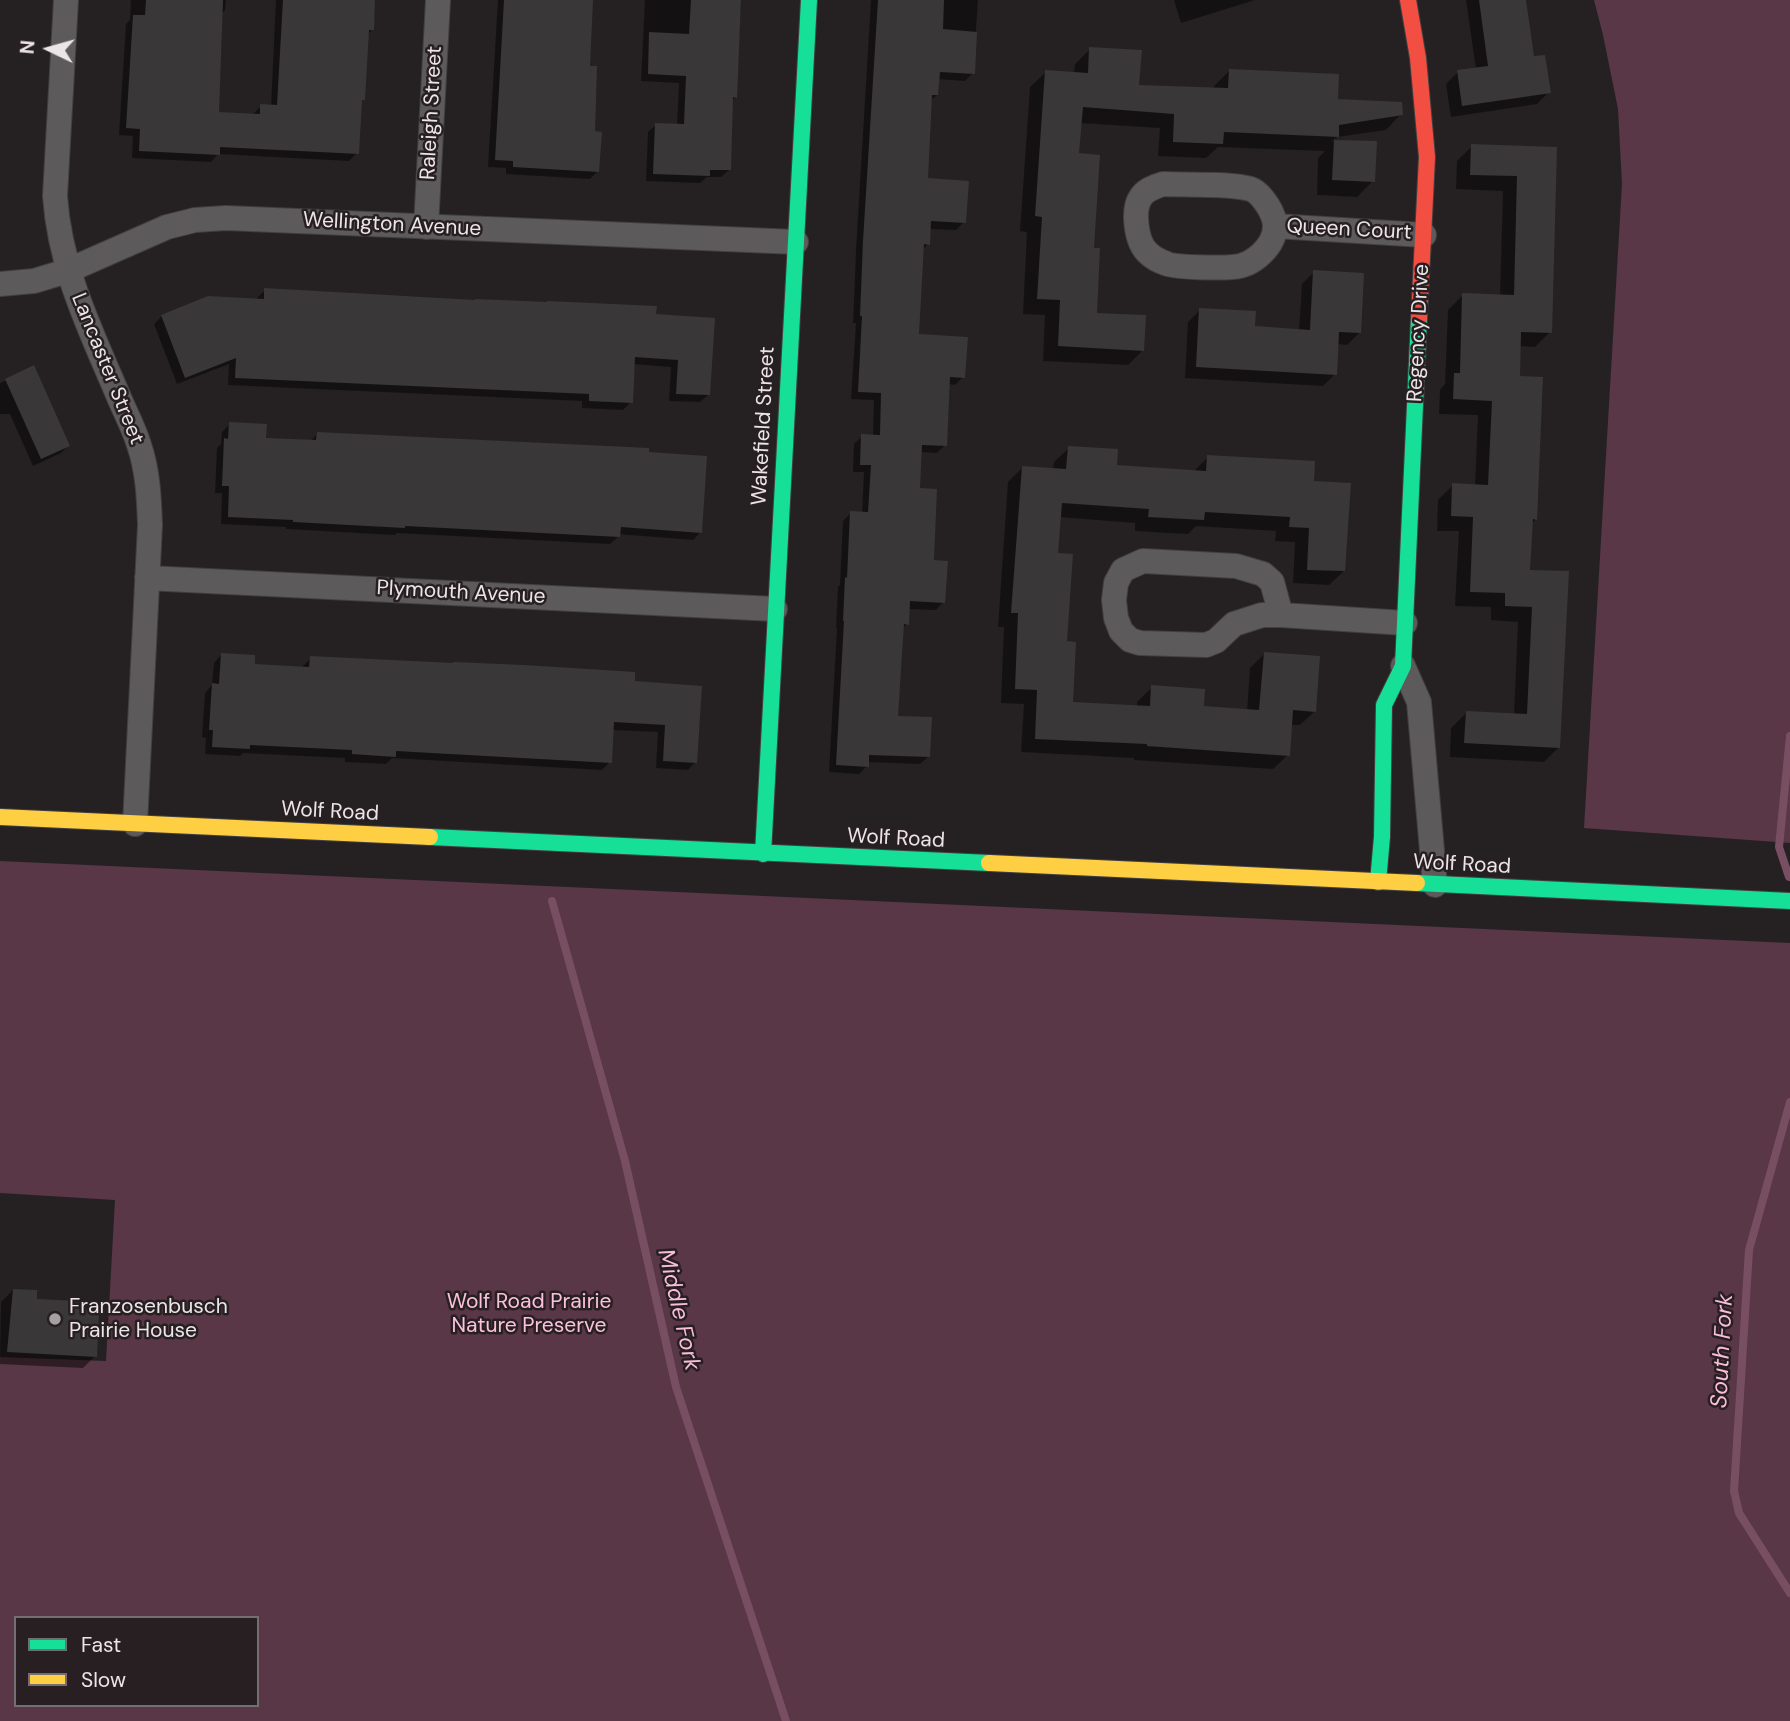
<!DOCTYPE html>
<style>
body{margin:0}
#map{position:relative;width:1790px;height:1721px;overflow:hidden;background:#252123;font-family:"DM Sans",sans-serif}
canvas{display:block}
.legend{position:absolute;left:14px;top:1616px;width:245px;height:91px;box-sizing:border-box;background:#271f22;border:2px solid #756e71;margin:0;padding:9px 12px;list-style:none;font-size:21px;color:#ebe5e7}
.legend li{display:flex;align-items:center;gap:14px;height:35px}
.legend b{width:35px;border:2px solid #756e71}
.north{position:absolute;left:14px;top:14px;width:70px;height:70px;-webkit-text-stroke:5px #271f22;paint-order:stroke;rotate:275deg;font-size:19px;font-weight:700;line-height:28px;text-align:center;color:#ebe5e7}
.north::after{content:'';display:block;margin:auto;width:24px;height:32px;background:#ebe5e7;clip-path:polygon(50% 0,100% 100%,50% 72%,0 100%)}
</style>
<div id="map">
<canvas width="1790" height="1721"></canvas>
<ul class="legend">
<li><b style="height:9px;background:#16e098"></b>Fast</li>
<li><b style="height:9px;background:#ffcf43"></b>Slow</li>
</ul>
<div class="north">N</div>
</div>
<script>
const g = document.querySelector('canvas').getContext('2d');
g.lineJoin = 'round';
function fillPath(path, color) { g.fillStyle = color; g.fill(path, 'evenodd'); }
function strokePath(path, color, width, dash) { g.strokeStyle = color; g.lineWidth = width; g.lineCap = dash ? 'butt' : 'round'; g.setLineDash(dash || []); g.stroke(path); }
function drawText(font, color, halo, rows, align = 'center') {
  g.font = font + ' "DM Sans",sans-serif'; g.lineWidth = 5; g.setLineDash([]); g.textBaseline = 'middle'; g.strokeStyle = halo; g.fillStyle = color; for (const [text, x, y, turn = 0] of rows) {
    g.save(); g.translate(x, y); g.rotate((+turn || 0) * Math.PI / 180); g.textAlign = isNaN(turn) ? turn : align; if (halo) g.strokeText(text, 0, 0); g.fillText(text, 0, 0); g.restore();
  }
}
fillPath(new Path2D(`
 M1594,0H1790V843L1584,828L1622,184L1618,109L1603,35Z
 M0,861L1790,943V1721H0V1357L106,1361L115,1200L0,1193ZM16,1618H257V1705H16Z`), '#593746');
fillPath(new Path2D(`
 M131,0H226L225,10L221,14L217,114H253L261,106L271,107L276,0H373L372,30L367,35L363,99L360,103L357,153L349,161L218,154L211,162L132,158L133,136L119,135L126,24L130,20Z
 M498,0H591L588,68L593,133L598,171L590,179L506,174V168L488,167Z
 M645,0H741L736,97L731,101L729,170L721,177H707L700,183L646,181L648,132L656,125H677L679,83L641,81Z
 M871,0H978L973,73L965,81L937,79V95L930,101L926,180L964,222L956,230L929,229L928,244L922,250L917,336L963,377L955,385L948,384L945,445L937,453L920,452L918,490L932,562L943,602L936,610L908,609L907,624L902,629L896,717L928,757L920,764L867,762V766L859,774L829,772L837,628H836L838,587L840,585L843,521L851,513L862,514L864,472H853L854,444L862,436L873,437L874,400L851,399L856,323H853L856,250Z
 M1174,0H1255L1181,23Z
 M1466,0H1524L1533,58L1549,92L1537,104L1451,117L1446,84L1458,72L1476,69Z
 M1090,49L1138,86L1214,89V86L1229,71L1336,101L1401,114L1386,130L1337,137L1332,141L1375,143L1373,181L1357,197L1317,195L1318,158L1325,151L1218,147L1206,158L1158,156L1160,128L1080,123L1077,155L1092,249L1095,314L1143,350L1128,365L1043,361L1045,315L1023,314L1027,232L1020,231L1030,87L1046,72L1074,74L1075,64Z
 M1472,146L1556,149L1550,332L1535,347L1518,346V377L1536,519L1531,524L1528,571L1559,747L1544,762L1450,757L1451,728L1466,713L1514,715L1518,622L1491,620V607L1455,606L1459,531H1437L1438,500L1453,485L1475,486L1478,415L1439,414L1440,390L1445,384L1448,310L1463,295L1500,296L1503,191L1456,189L1457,161Z
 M1314,272L1359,333L1347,345L1337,344L1335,374L1323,386L1185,378L1188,322L1200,310L1253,328L1299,331L1302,284Z
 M265,290L655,316L708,395L700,402L669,401L671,367L633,364L631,402L623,410L582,408V401L228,385L229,364L177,384L154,324L162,316L257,300V298Z
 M34,368L68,446L61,453L33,466L10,414H0V383Z
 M230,424L264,439L310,442L317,434L701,532L693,540L618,534V537L610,544L397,533L395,535L286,529V527L221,524L222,493H215L217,448L221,444L222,432Z
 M1069,448L1115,467L1193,472L1208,457L1312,483L1344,571L1329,585L1293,583L1295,542L1275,541L1276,531L1196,526L1188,534L1135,531V523L1059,517L1056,555L1071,703L1137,707V702L1152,687L1202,707L1247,711L1250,668L1264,654L1315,711L1300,725H1290L1288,755L1273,769L1134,760V758L1021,752L1024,704L1001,703L1004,627H998L1008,482L1022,468L1053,470L1054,462Z
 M221,655L253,665L303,668V666L311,658L633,683L695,762L688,770L656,768L658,732L612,730L610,762L602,770L392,758L386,764L345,762V758L243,753L240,756L205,754L206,738L202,737L205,693L212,685L214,663Z
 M13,1290L35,1301L76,1310L95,1356L83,1368L0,1364L1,1302Z`), '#0007');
strokePath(new Path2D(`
 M1789,877L1779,847L1790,736
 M552,901L625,1161L676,1387L786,1721
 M1790,1102L1749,1250L1734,1491L1739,1513L1790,1593`), '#784f62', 8);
fillPath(new Path2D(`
 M146,0H223L219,112L260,114V104L277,105L283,0H375L374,30H369L365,100H362L359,154L220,147V155L139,151L140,129L126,128L133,15H145Z
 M504,0H593L590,66H597L595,131L602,132L599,172L513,167V161L495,160Z
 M691,0H741L737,98L733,97L731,170H710V176L653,174L655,123L684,124L686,76L648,74L649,32L689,34Z
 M878,0H944L943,29L977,32L975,74L940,72L938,95H932L928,178L969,181L966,223L931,221L930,245L924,244L919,334L968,337L965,378L950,377L947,446L922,445L920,488L937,489L934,560L948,561L945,603L910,601L909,625L904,624L898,716L932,717L930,757L869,755V767L836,765L844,621H843L845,577L847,578L850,511L868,512L871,465H860L861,434L880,435L881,393L858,392L862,316H860L863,241Z
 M1479,0H1526L1534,56L1545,55L1551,93L1462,106L1457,70L1488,66Z
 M1089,47L1142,50L1139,85L1228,88L1229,69L1339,74L1338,99L1402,102L1403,115L1339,125V137L1224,132L1223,144L1173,142L1174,114L1083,107L1079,153L1100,155L1094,248H1100L1097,313L1146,315L1144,351L1058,346L1060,300L1037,299L1042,217L1035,216L1045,70L1088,73Z
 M1334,140L1377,141L1375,182L1332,180Z
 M1471,144L1557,147L1552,333L1521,332L1520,376L1543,377L1537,520L1533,519L1530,570L1569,571L1560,748L1464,743L1466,711L1527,714L1532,607L1505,606V593L1470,592L1473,517L1451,516L1452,483L1488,485L1492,401L1453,399L1454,373H1460L1462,293L1514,295L1517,176L1470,175Z
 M1313,270L1364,273L1361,333L1339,332L1337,375L1196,367L1199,308L1256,311L1255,326L1310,330Z
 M264,288L475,300V299L547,302V301L657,306L656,314L715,318L710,395L676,394L678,360L635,357L633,403L589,401V394L235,378L236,358L185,378L161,315L208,296L264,299Z
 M34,365L70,446L41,459L5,379Z
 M229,422L267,424L266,438L316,440L317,432L649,448V452L707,456L702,533L621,527L620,537L405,526V528L293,522V520L228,517L229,486H222L224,438L228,439Z
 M1068,446L1118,449L1117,465L1206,471L1207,455L1315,461L1314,481L1351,483L1345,571L1307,570L1309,528L1289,527L1290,517L1205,512L1204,520L1148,517L1149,509L1062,503L1058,553L1073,554L1067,641L1076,642L1073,702L1150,706L1151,685L1205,689L1204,706L1259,710L1264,652L1320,656L1316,712L1293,710L1290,756L1147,746V744L1035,739L1037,690L1015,689L1018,613H1011L1022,466L1066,469Z
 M221,653L255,655V664L309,667L310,656L453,663V662L524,665L635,672V681L702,686L697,763L663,761L665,725L614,722L612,763L396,751V757L352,754V750L250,745V749L212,747L213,730H209L212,683L219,684Z
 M13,1289L37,1290V1299L79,1301L78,1308L94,1309L93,1314H99L97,1357L7,1352Z`), '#3a3738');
const street = new Path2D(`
 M66,0L55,196C60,269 90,329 118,395C125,412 134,428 139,445C148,471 149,498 150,525L135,824
 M1163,184C1183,185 1238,183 1253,190C1259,193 1264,200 1268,206C1271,211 1275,219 1275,226C1275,246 1253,266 1233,267C1221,268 1174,268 1165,263C1159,261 1151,256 1147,252C1136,241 1132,209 1141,197C1146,189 1155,187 1163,184Z
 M1275,226L1424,235
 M426,227L438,0
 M0,284L34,281L67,271L167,227L195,220L226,218L796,242
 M147,578L775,609
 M1281,615L1272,582L1263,574L1236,566L1143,561L1123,570L1116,583L1114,600L1116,618L1121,631L1130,640L1140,643L1206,645L1216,641L1234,624L1262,615H1281L1405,623
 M1403,666L1419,702L1435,885`);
const fast = new Path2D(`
 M430,837L989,863
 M763,854L809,0
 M1378,882L1382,837L1384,705L1403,666L1419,318
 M1417,883L1790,901`);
const slow = new Path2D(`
 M0,817L430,837
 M989,863L1417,883`);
const jam = new Path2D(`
 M1408,0L1418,58L1427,157L1419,318`);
strokePath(street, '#423f40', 26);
strokePath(fast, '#423f40', 18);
strokePath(slow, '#423f40', 18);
strokePath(jam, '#423f40', 18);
strokePath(street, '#5d5a5b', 24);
strokePath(fast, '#16e098', 16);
strokePath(slow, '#ffcf43', 16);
strokePath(jam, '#f24e42', 16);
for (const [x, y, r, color] of [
 [55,1319,7,"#a6a0a2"]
]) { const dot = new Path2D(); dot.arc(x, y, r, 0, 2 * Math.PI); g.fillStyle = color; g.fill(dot); strokePath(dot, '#271f22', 2.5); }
drawText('21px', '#ebe5e7', '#271f22', [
 ["Raleigh Street",432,113,-87],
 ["Wellington Avenue",392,225,3],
 ["Queen Court",1349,230,3],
 ["Regency Drive",1419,333,-87],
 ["Lancaster Street",107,369,68],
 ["Wakefield Street",764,426,-87],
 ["Plymouth Avenue",461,593,3],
 ["Wolf Road",330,812,3],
 ["Wolf Road",896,839,3],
 ["Wolf Road",1462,865,3]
]);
drawText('21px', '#fcc0da', '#271f22', [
 ["Wolf Road Prairie",529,1302],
 ["Nature Preserve",529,1326]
]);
drawText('21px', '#ebe5e7', '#271f22', [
 ["Franzosenbusch",69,1307],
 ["Prairie House",69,1331]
], 'left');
drawText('italic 23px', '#f9bdd7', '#271f22', [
 ["Middle Fork",678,1310,77],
 ["South Fork",1723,1351,-87]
]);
</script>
